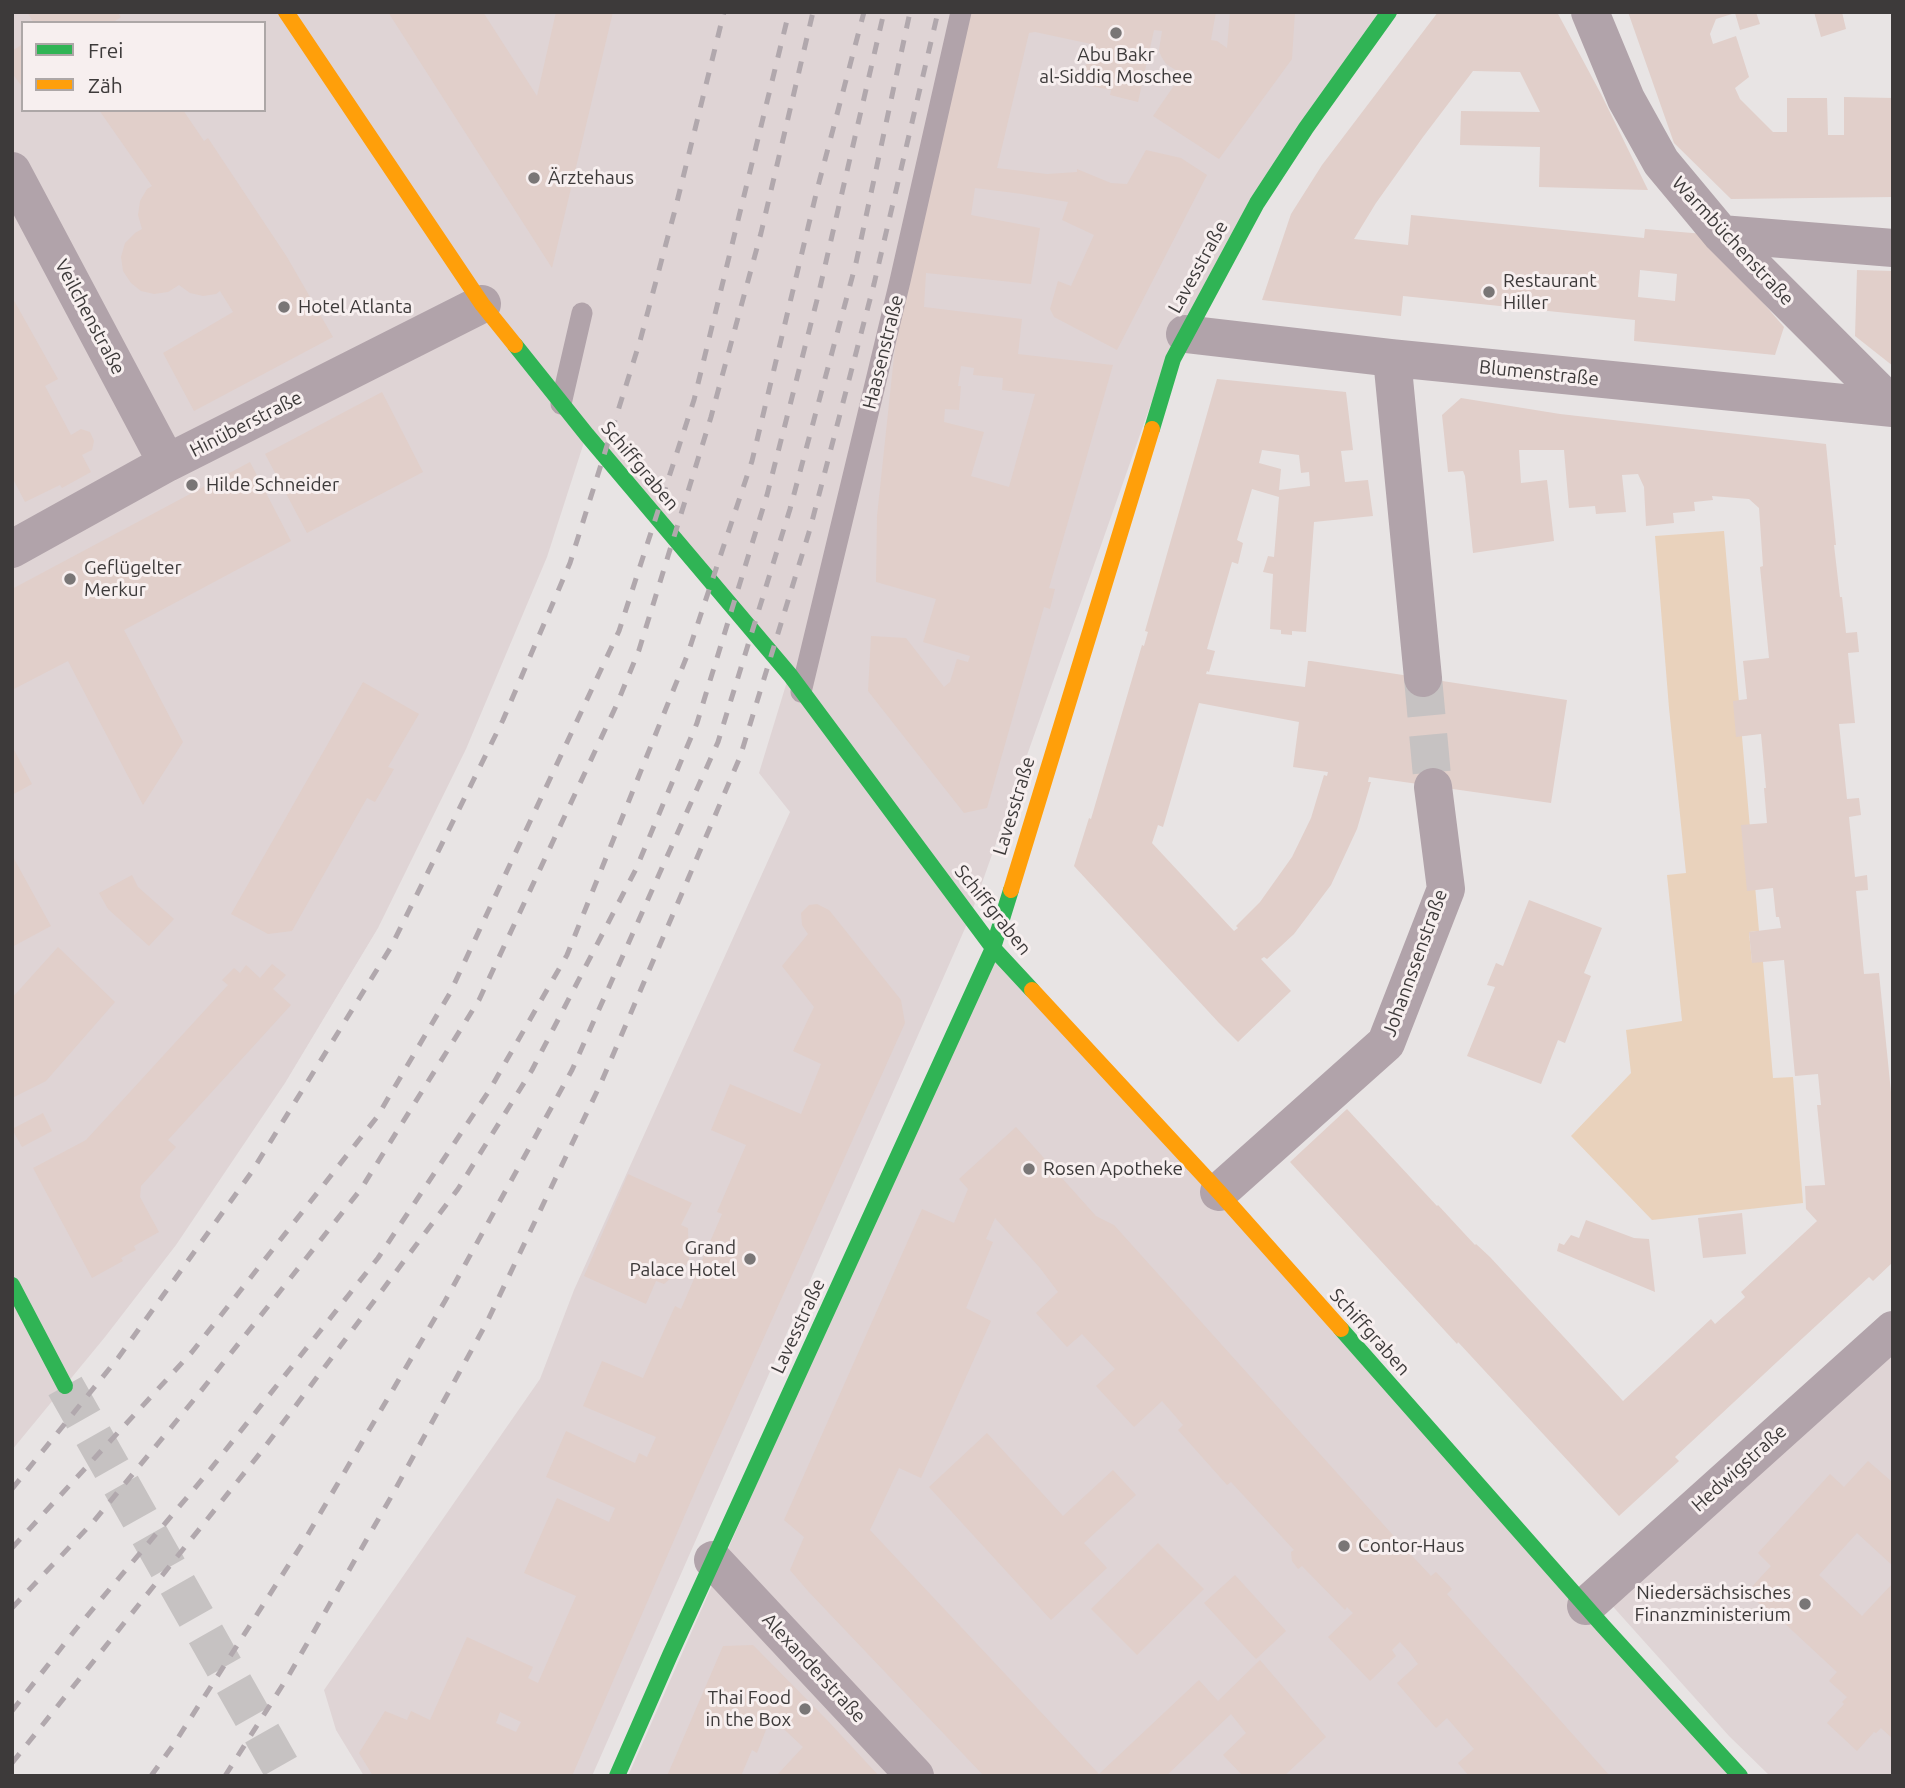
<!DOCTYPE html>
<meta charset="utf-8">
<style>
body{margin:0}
#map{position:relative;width:1905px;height:1788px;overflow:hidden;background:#e8e4e4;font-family:Ubuntu,sans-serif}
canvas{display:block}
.frame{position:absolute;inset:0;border:14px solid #3d3a3a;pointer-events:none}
.legend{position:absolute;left:21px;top:21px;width:245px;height:91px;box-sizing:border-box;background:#f7efef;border:2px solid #ada7a7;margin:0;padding:9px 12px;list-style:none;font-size:21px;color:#3d3a3a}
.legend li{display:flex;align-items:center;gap:14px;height:35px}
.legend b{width:35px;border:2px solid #ada7a7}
</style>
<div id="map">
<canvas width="1905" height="1788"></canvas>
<div class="frame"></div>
<ul class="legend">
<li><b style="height:9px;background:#30b455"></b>Frei</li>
<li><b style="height:9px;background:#ff9f0a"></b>Zäh</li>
</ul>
</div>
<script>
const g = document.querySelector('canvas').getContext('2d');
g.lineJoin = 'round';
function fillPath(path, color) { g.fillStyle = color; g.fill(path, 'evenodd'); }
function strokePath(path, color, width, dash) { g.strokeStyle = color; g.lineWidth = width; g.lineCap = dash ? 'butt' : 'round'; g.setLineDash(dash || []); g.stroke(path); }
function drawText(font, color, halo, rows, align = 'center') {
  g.font = font + ' Ubuntu,sans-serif'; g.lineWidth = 6; g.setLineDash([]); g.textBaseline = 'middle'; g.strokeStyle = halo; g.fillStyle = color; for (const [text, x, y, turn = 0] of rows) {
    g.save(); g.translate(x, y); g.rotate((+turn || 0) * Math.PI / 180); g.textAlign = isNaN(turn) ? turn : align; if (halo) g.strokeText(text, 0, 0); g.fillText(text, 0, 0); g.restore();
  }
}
fillPath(new Path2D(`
 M12,12H1383L1167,358L970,917L592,1776H364L336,1730L324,1690L540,1379L574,1290L790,812L759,773L789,675L586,436L547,557L466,749L378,928L285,1083L176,1245L105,1337L12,1450ZM23,23H264V110H23Z
 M993,948L1740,1776H628Z
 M1893,1329V1776H1770L1729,1736L1599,1591Z`), '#dfd4d5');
fillPath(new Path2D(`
 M1724,531L1759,931L1749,932L1752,962H1763L1773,1078L1793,1077L1803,1203L1652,1220L1571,1136L1631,1073L1626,1030L1682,1021L1667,875L1686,873L1669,708L1655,536Z`), '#e9d2bc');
fillPath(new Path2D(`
 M27,12H117L121,17L112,23H34Z
 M388,12H483L537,96L556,12H613L552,268Z
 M1216,12L1211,40L1217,41L1227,48L1230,12H1295L1292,59L1219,159L1153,116L1182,74L1166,64L1161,56L1159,50L1162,31L1154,30L1138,102L1110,95L1111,90L1081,84L1091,44L1035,32L1029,33L997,168L1047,174L1077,172V169L1111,183L1127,184L1146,150L1181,158L1207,175L1117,350L1054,317L1050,309L1058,281L1071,286L1094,235L1062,220L1068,202L1022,194L975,188L971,215L1040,228L1031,284L926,273L924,307L1022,319L1018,354L1113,365L1049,588L1055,589L1050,609L1044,607L987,808L964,813L868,691L871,636L906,638L944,687L950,682L957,659L968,662L970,656L923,642L936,599L876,582L877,516L898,319L971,13ZM961,366L974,368L973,375L1003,378L1002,390L1035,394L1009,487L971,476L984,432L944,422L945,409L959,410L961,386H958Z
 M1438,12H1557L1601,94L1648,190L1539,187L1540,147L1460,145L1461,111L1540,112L1520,72L1473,71L1423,137L1376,203L1354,239L1408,245L1411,215L1644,238L1645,229L1704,234L1784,327L1775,355L1634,341L1635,320L1403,296L1401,316L1262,300L1291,214L1322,165ZM1640,270L1677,274L1675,301L1638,297Z
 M1628,12H1756L1760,24L1740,30L1735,13L1716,19L1710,34L1713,44L1736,36L1749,77L1735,88L1740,99L1773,132H1787V98H1827L1828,135H1844V97L1893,98V197L1731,199L1674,143Z
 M1814,12H1842L1846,29L1821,37Z
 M23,44V88L12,73V51Z
 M99,110H183L204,141L208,138L287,257L333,337L194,411L163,353L233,312L220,291L216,294L203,296L190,293L179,285L168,292L154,294L141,291L131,283L123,271L121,257L125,243L135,233L142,229L138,215L140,201L147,189L152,186Z
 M1857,270L1893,271V366L1855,336Z
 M12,297L58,379L45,386L71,435L81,429L90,432L94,441L92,450L82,455L91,472L62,488L60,485L25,502L12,477Z
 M1217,379L1346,392L1353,450L1341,451L1345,482L1368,480L1373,516L1314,522L1306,632L1292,631V635L1281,634V630L1270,629L1273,574L1263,572L1268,556L1274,557L1279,497L1252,489L1237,540L1243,543L1238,564L1232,562L1207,649L1215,651L1209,672L1207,671L1206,674L1305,687L1308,661H1311L1567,700L1551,803L1369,777L1368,782H1371L1357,829L1331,885L1294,934L1267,959L1264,957L1261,959L1291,991L1238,1042L1219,1023L1074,866L1089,818L1091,819L1142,645L1144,646L1148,632L1145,631ZM1262,450L1299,455L1301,473L1309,472L1310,486L1279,490L1281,469L1259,463ZM1199,703L1299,722L1293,767L1328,772L1327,776L1324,775L1311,818L1292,857L1260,902L1236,926L1238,928L1234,931L1152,843L1158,825L1163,827Z
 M382,392L423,472L307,533L265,454Z
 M1461,398L1560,414L1826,444L1836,545H1834L1840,597H1842L1846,633L1857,632L1859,652L1848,653L1855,723L1839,724L1847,799L1859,798L1861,815L1849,817L1855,877L1867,875L1868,890L1856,891L1864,974L1879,973L1893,1112V1262L1873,1281L1869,1277L1792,1348L1675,1457L1679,1461L1619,1516L1458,1342L1457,1344L1290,1162L1347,1109L1437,1206L1438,1205L1475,1245L1476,1244L1490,1257L1623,1401L1711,1319L1715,1324L1743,1299L1745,1297L1741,1292L1817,1221L1806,1209L1805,1186L1825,1185L1817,1105H1821L1818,1074L1795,1076L1784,960L1752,963L1749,932L1781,928L1779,917H1776L1773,888L1747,891L1741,825L1767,823L1764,788H1766L1761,734L1736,737L1733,701L1747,699L1743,661L1769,658L1760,567L1763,566L1759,508L1749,499L1712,496L1713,500L1694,502L1695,511L1673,513L1674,523L1646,526L1644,487L1638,474L1622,475L1626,512L1596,514L1595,506L1569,508L1564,450H1519L1521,483L1547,480L1554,541L1473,553L1465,476L1463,471L1448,472L1442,415Z
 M250,462L291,541L124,630L183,742L143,805L68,661L12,690V589Z
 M363,682L419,714L388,767L394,769L375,802L367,798L292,931L268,934L231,914Z
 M12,746L32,784L12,795Z
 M12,855L51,926L12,947Z
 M132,875L138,887L174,919L149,946L108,909L99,893Z
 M1529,900L1602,928L1584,973L1591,976L1565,1043L1558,1040L1541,1084L1467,1056L1495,987L1487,985L1496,963L1503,966Z
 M817,904L829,910L901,1000L905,1023L700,1480L572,1776H373L359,1753L385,1711L407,1720L411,1711L430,1720L467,1637L533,1667L528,1678L538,1683L576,1596L524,1573L557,1498L609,1522L615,1508L546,1477L566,1431L635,1463L639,1453L647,1457L656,1437L583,1406L602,1361L643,1378L675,1306L681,1309L722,1214L717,1212L746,1145L711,1130L730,1084L801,1114L821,1064L793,1051L814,1007L782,966L808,934L802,925L801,913L809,905ZM500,1712L521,1722L516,1732L496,1723Z
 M58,947L115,1002L46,1081L12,1098V998Z
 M272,964L286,975L273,989L291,1005L168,1140L176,1147L141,1186L140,1197L159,1232L134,1246L136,1250L121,1258L123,1261L92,1278L33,1168L86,1140L228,985L222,980L234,968L240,973L246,965L260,978Z
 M43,1113L52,1131L22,1147L12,1129Z
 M1016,1127L1096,1216L1114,1225L1400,1543L1431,1576L1436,1572L1452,1589L1447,1594L1610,1776H1469L1458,1763L1474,1749L1447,1718L1436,1728L1397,1683L1418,1664L1410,1653L1400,1642L1392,1650L1396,1656L1370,1681L1328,1637L1353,1613L1347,1607L1345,1610L1302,1566L1298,1569L1292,1561L1291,1552L1294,1550L1231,1482L1227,1485L1178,1430L1183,1425L1162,1401L1134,1427L1096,1386L1115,1369L1082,1334L1067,1347L1036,1313L1058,1292L1040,1268L995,1218L986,1239L993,1242L966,1308L991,1321L921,1478L899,1468L870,1530L1099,1774L1199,1680L1218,1701L1260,1660L1326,1737L1284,1776H1243L1223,1755L1246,1733L1231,1714L1166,1776H984L807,1590L790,1570L804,1537L784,1520L922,1209L954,1223L968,1189L959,1179Z
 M628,1174L692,1203L681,1225L688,1228L689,1262L664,1284L656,1281L646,1304L584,1276Z
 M1742,1213L1746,1254L1703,1258L1698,1218Z
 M1586,1220L1634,1238L1649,1239L1655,1292L1557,1251L1559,1243L1564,1245L1571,1235L1579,1238Z
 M987,1433L1063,1516L1113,1470L1136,1495L1084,1543L1107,1568L1051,1620L929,1487Z
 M1868,1461L1891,1481L1893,1480V1566L1857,1533L1819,1575L1862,1616L1893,1583V1739L1881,1728L1876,1733L1874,1732L1857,1751L1827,1723L1844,1704L1842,1702L1847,1697L1829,1681L1837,1672L1781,1620L1779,1622L1747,1592L1771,1566L1758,1553L1830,1474L1844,1487Z
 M1158,1543L1204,1589L1137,1655L1091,1609Z
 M1235,1575L1286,1631L1256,1659L1204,1603Z
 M753,1645L827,1720L879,1776H779L778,1774L803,1747L771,1717L757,1753L752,1750L741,1776H667L723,1646Z`), '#e1cfca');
strokePath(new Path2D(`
 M1423,678L1433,787`), '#c6c2c2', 38, [38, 19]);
strokePath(new Path2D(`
 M65,1386L286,1776`), '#c6c2c2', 38, [38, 19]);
strokePath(new Path2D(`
 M561,404L582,313
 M801,692L900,281L961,12`), '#b1a3aa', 21);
strokePath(new Path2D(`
 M1590,12L1626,99L1661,162L1721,234L1893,406
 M12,171L167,463
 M1721,234L1893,248
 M1185,334L1392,358L1893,408
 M1392,358L1423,678
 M12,549L167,463L482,304
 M1219,1192L1386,1043L1446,889L1433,787
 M713,1560L915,1776
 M1586,1606L1893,1330`), '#b1a3aa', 38);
strokePath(new Path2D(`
 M515,345L587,435L790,675L993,948L1032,990
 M1152,429L1173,359L1257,203L1306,128L1389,12
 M12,1285L65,1386
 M1341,1329L1603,1626L1740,1776
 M617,1776L670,1655L993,948L1011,890`), '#30b455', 16);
strokePath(new Path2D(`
 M286,12L482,304L515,345
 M1011,890L1152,429
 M1032,990L1219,1192L1341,1329`), '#ff9f0a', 16);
strokePath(new Path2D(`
 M12,1489L118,1358L251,1173L391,947L503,720L570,563L640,341L675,210L724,12
 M12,1548L192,1352L377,1117L450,993L619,631L694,400L789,12
 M12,1608L94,1521L197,1396L361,1189L479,1000L617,704L639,650L711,417L761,233L813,12
 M12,1711L76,1629L205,1476L378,1258L489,1091L567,955L687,656L752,461L817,190L864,12
 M12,1763L261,1452L458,1189L532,1070L636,869L697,723L767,495L818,296L884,12
 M151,1776L174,1744L304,1541L445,1301L572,1070L718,742L790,509L856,263L910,12
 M225,1776L289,1675L391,1497L487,1322L601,1083L740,757L810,529L874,284L938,12`), '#b1a8ad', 5, [12, 12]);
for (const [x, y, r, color] of [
 [1116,33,7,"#797676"],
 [534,178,7,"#797676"],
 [1489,292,7,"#797676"],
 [284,307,7,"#797676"],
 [192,485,7,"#797676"],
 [70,579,7,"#797676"],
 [1029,1169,7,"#797676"],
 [750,1259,7,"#797676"],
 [1344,1546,7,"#797676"],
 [1805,1604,7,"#797676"],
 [805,1709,7,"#797676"]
]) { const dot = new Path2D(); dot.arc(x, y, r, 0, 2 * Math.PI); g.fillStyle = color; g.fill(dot); strokePath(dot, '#f7efef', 2.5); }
drawText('19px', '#3d3a3a', '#f7efef', [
 ["Abu Bakr",1116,55,"center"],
 ["al-Siddiq Moschee",1116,77,"center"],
 ["Ärztehaus",548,178],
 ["Restaurant",1503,281],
 ["Hiller",1503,303],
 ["Hotel Atlanta",298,307],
 ["Hilde Schneider",206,485],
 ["Geflügelter",84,568],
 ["Merkur",84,590],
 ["Rosen Apotheke",1043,1169],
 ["Grand",736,1248,"right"],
 ["Palace Hotel",736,1270,"right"],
 ["Contor-Haus",1358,1546],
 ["Niedersächsisches",1791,1593,"right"],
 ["Finanzministerium",1791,1615,"right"],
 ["Thai Food",791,1698,"right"],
 ["in the Box",791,1720,"right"]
], 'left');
drawText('19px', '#3d3a3a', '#f7efef', [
 ["Warmbüchenstraße",1733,241,47],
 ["Lavesstraße",1198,267,-61],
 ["Veilchenstraße",90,317,62],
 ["Haasenstraße",883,352,-76],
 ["Blumenstraße",1539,373,6],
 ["Hinüberstraße",246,424,-27],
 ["Schiffgraben",640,466,50],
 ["Lavesstraße",1014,806,-73],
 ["Schiffgraben",993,910,51],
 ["Johannssenstraße",1415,963,-70],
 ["Lavesstraße",798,1326,-65],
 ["Schiffgraben",1370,1332,48],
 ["Hedwigstraße",1739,1468,-42],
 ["Alexanderstraße",814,1668,47]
]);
</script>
